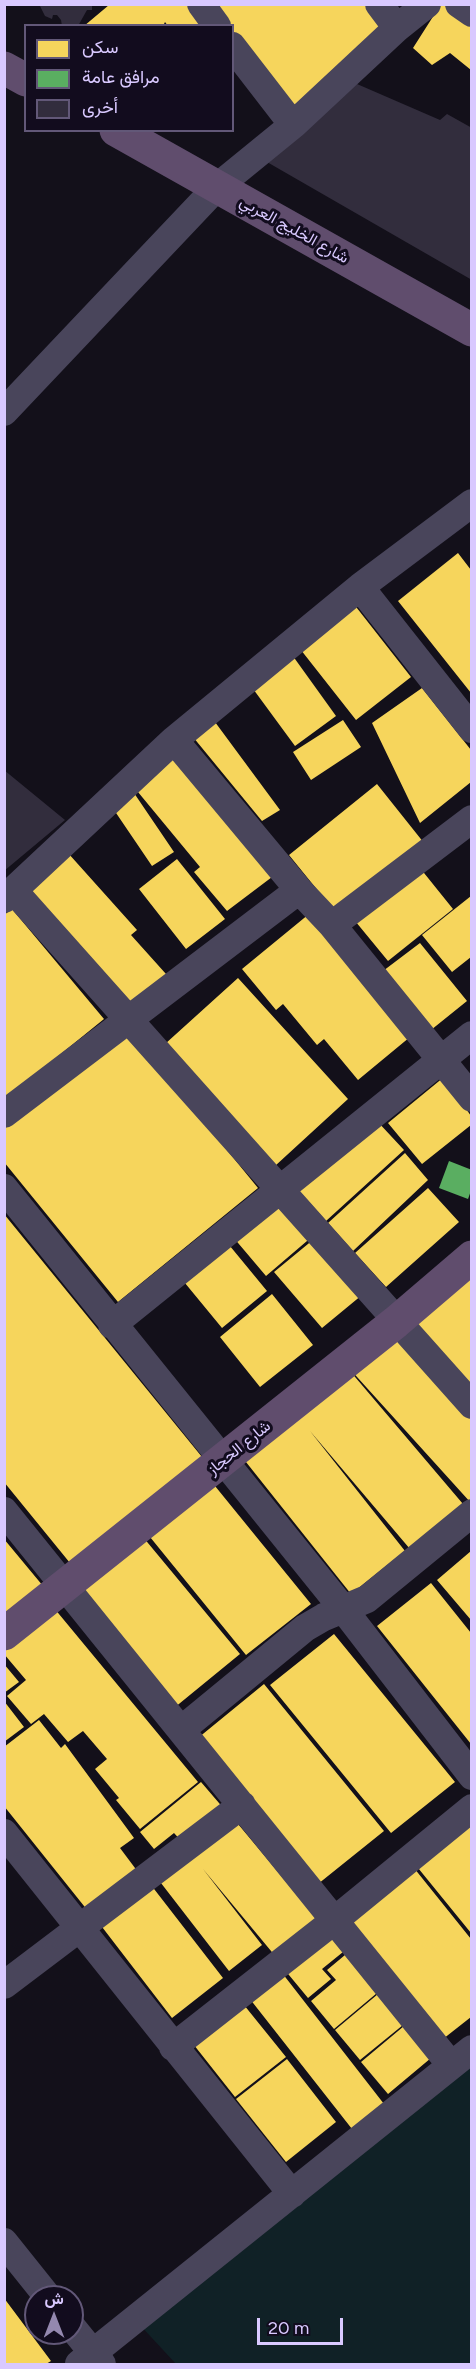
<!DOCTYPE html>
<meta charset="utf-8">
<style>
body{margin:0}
#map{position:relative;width:476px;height:2369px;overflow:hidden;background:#13101a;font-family:Figtree,Vazirmatn,sans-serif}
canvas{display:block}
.frame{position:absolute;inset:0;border:6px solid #d9c9ff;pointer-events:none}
.legend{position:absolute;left:24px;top:24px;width:210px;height:108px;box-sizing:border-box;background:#120c1e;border:2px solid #625878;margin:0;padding:8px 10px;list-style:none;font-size:18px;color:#d9c9ff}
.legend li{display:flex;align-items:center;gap:12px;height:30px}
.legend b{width:30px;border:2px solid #625878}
.north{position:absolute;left:24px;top:2285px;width:60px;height:60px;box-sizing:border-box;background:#120c1e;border:2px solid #625878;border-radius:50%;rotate:0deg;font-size:16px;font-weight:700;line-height:24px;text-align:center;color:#d9c9ff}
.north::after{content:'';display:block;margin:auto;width:21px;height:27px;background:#9488af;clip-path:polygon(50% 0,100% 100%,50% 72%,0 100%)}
.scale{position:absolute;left:257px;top:2318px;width:86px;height:27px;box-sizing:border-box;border:3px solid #d9c9ff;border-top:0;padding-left:8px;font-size:18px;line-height:21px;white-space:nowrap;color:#d9c9ff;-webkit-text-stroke:4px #120c1e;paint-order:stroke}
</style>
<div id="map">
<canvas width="476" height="2369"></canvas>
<div class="frame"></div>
<ul class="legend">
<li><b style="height:16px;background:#f6d55c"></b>سكن</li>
<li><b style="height:16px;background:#5aae61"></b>مرافق عامة</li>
<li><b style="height:16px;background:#322d3d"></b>أخرى</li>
</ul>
<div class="north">ش</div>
<div class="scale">20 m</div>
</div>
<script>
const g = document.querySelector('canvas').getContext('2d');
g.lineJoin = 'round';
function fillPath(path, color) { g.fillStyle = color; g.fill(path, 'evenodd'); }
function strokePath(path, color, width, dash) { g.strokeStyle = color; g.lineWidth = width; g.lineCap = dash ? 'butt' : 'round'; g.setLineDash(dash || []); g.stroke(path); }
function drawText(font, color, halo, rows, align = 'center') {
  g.font = font + ' Figtree,Vazirmatn,sans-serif'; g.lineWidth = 6; g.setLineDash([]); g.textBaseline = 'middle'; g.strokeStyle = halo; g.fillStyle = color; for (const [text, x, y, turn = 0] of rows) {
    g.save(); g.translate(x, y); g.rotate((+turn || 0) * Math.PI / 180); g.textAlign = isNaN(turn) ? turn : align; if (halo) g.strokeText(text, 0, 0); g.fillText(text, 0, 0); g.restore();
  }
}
fillPath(new Path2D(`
 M471,2065V2364H176L139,2324Z`), '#102126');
fillPath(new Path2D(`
 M441,4H447L471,22V70L450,53L432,65L413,48Z
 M109,5H194L211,26H168L165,22L163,26H84Z
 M211,5H369L387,27L294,114L232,33V26H227Z
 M458,553L471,570V693L398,601Z
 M353,603L411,677L356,720L297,645Z
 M290,652L336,716L295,746L248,682Z
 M422,688L471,750V782L420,823L372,723Z
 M343,720L361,747L311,780L293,752Z
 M215,722L280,810L262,821L193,737Z
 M174,751L276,874L227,911L194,872L200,867L133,786Z
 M377,784L424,843L336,913L289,855Z
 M134,793L174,852L152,866L112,807Z
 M68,853L137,930L131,935L166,974L131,1006L26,891Z
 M177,859L225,919L186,949L139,889Z
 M416,863L453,909L388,961L351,916Z
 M471,896V957L452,972L422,935Z
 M12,909L104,1019L4,1100V915Z
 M309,914L410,1037L358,1080L324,1039L317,1045L283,1004L276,1010L242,969Z
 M420,943L467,1001L431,1030L383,971Z
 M238,978L348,1099L275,1166L165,1044Z
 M128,1029L258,1188L118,1302L4,1162V1129Z
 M444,1077L471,1116V1125L422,1164L388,1123Z
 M377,1121L404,1150L326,1221L299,1191Z
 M405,1153L428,1180L353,1251L328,1223Z
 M428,1188L459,1222L386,1287L355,1253Z
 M280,1196L314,1235L266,1276L233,1237Z
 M4,1214L202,1457L70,1563L4,1482Z
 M314,1239L362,1295L322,1328L274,1272Z
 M225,1240L267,1291L222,1328L180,1277Z
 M471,1260V1387L408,1318Z
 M272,1294L313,1345L260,1387L220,1337Z
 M392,1328L471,1417V1503L348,1367Z
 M350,1371L463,1504L410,1549L310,1431L405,1551L351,1594L242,1457Z
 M215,1486L311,1604L246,1655L150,1537Z
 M143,1537L240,1654L174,1708L77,1591Z
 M4,1539L48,1592L4,1627Z
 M471,1551V1620L437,1580Z
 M431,1583L471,1633V1744L377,1626Z
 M54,1608L198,1782L140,1829L116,1800L119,1798L95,1769L107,1759L83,1731L68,1742L44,1714L31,1724L7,1696L26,1680L4,1654V1648Z
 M334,1634L455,1782L391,1833L270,1685Z
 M4,1664L19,1682L4,1693Z
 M264,1684L384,1831L318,1884L198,1738Z
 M4,1701L24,1727L4,1742Z
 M39,1720L61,1748L65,1744L134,1838L120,1848L141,1876L92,1916L4,1806V1747Z
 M201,1782L225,1810L184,1844L174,1833L154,1849L140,1832Z
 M471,1817V1933L414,1863Z
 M233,1818L319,1921L276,1957L203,1869L262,1945L229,1971L154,1874Z
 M414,1868L471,1939V2017L443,2039L347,1922Z
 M151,1885L223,1978L172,2018L99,1923Z
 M328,1934L343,1952L322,1969L331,1979L308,1998L284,1969Z
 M345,1955L377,1993L334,2029L311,2001L336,1980L327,1970Z
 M279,1969L384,2104L352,2129L246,1994Z
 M378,1994L403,2025L360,2060L335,2030Z
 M240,2000L286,2057L235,2097L190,2040Z
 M404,2026L431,2058L388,2094L361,2062Z
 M287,2059L336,2122L286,2162L236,2099Z
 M4,2298L51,2361L46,2364H4Z`), '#f6d55c');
fillPath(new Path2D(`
 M449,1161L472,1170V1188L468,1199L439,1188Z`), '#5aae61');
fillPath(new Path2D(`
 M39,4H92V10H87L78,26H62L61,20L57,15H53L52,19L45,16Z
 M357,84L440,120L447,114L472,128V280L267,162Z
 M4,770L65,820L4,871Z`), '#322d3d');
strokePath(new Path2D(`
 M201,4L217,26
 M379,4L397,28
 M459,4L472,13
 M232,46L293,125
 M4,412L217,187L293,125L397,28L427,4
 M360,587L472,729
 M174,740L299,890L332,925L472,1098
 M14,891L472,1405
 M4,899L174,740L360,587L472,503
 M332,925L472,819
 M4,1114L299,890
 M4,1188L344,1610L472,1776
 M112,1325L472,1035
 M4,1511L451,2065
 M181,1730L305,1628L324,1617L367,1599L472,1513
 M4,1833L292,2194
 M4,1985L242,1805
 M173,2047L335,1920L472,1808
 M4,2242L48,2297
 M72,2327L102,2364
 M79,2364L472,2049`), '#49455b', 28);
strokePath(new Path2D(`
 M4,68L26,80
 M116,130L472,330
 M4,1634L396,1322L472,1257`), '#604d6d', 33);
drawText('16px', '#d9c9ff', '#120c1e', [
 ["شارع الخليج العربي",294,230,29],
 ["شارع الحجاز",239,1448,-39]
]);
</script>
